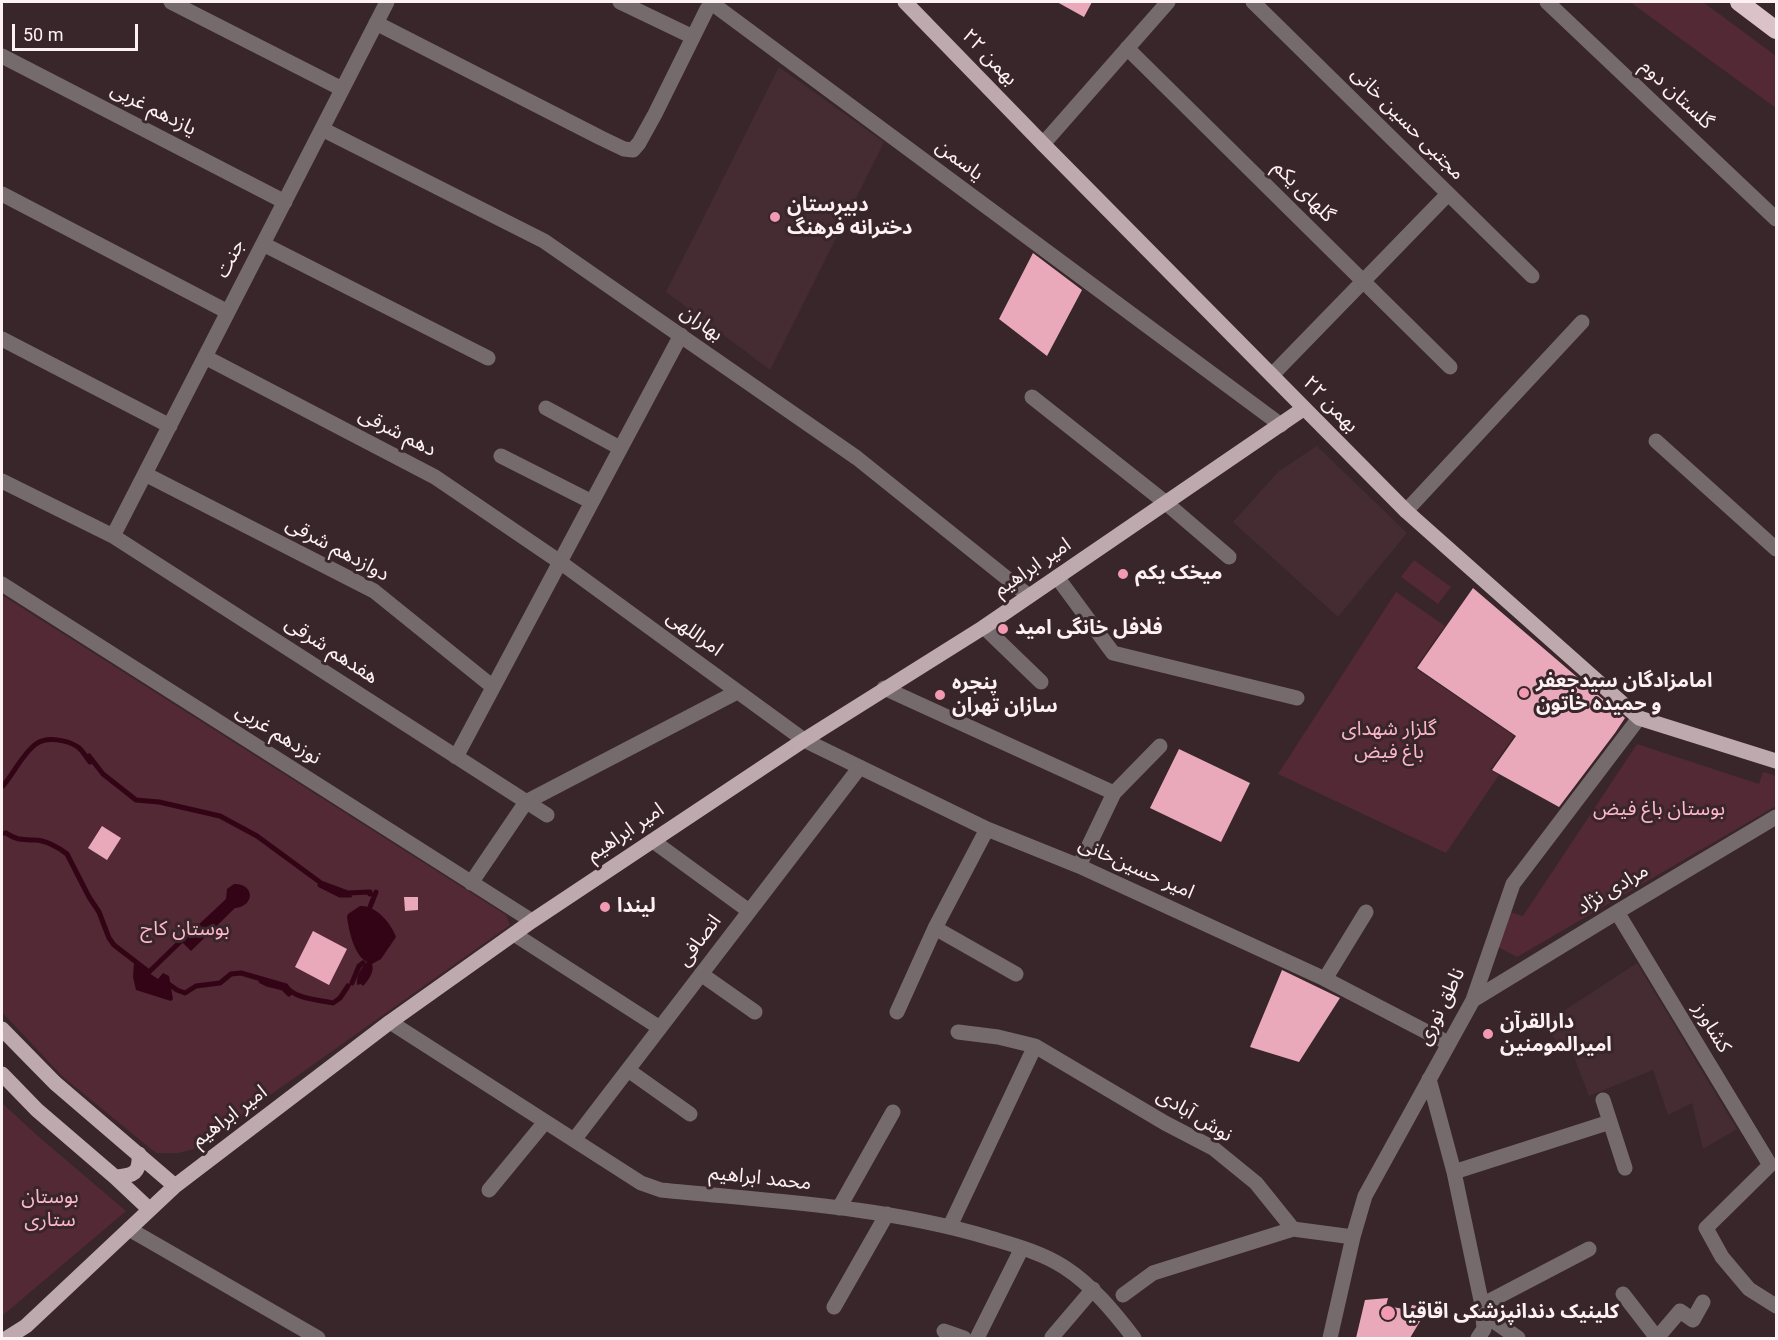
<!DOCTYPE html>
<meta charset="utf-8">
<style>
body{margin:0}
#map{position:relative;width:1778px;height:1340px;overflow:hidden;background:#38262a;font-family:Roboto,sans-serif}
canvas{display:block}
.frame{position:absolute;inset:0;border:3px solid #fef1f3;pointer-events:none}
.scale{position:absolute;left:12px;top:24px;width:126px;height:27px;box-sizing:border-box;border:3px solid #fef1f3;border-top:0;padding-left:8px;font-size:18px;line-height:21px;white-space:nowrap;color:#fef1f3;-webkit-text-stroke:4px #38262a;paint-order:stroke}
</style>
<div id="map">
<canvas width="1778" height="1340"></canvas>
<div class="frame"></div>
<div class="scale">50 m</div>
</div>
<script>
const g = document.querySelector('canvas').getContext('2d');
g.lineJoin = 'round';
function fillPath(path, color) { g.fillStyle = color; g.fill(path, 'evenodd'); }
function strokePath(path, color, width, dash) { g.strokeStyle = color; g.lineWidth = width; g.lineCap = dash ? 'butt' : 'round'; g.setLineDash(dash || []); g.stroke(path); }
function drawText(font, color, halo, rows, align = 'center') {
  g.font = font + ' Roboto,"Noto Sans Arabic",sans-serif'; g.lineWidth = 6; g.setLineDash([]); g.textBaseline = 'middle'; g.strokeStyle = halo; g.fillStyle = color; for (const [text, x, y, turn = 0] of rows) {
    g.save(); g.translate(x, y); g.rotate((+turn || 0) * Math.PI / 180); g.textAlign = isNaN(turn) ? turn : align; if (halo) g.strokeText(text, 0, 0); g.fillText(text, 0, 0); g.restore();
  }
}
fillPath(new Path2D(`
 M779,67L884,142L770,370L666,292Z
 M1317,446L1407,533L1338,617L1233,522L1279,471Z
 M1637,963L1737,1129L1703,1149L1692,1103L1668,1115L1653,1070L1589,1096L1571,1049L1566,1051L1542,1025Z`), '#452c33');
fillPath(new Path2D(`
 M1630,2H1703L1776,56V108Z
 M1414,560L1451,587L1438,604L1401,577Z
 M1396,592L1445,626L1415,668L1514,736L1490,770L1499,775L1446,853L1278,774Z
 M2,595L506,915L510,925L194,1149L178,1153H156L63,1077L2,1012Z
 M1637,744L1759,784L1763,772L1776,776V806L1517,957L1496,946L1510,912L1523,916Z
 M2,1103L39,1137L126,1211L2,1316Z`), '#532935');
fillPath(new Path2D(`
 M234,884C254,883 256,906 235,908L191,951L181,941L226,899L227,889Z
 M360,906C376,905 391,923 396,937L381,959L372,964C375,971 368,981 363,986L361,984L357,985C356,976 361,968 367,962C354,955 349,931 347,917L348,914Z
 M134,963L158,979L163,973L169,976L173,999L171,1001L136,990L133,977Z`), '#330416');
strokePath(new Path2D(`
 M89,756L103,774L136,800L159,802L220,816L257,836L321,883L348,893L370,892V894
 M2,786H3C13,774 24,752 36,744C47,736 67,740 78,747C83,751 86,757 90,762
 M2,833V834
 M6,833C19,841 21,839 35,840C45,840 60,848 67,854L89,897L99,912L109,938L114,945L149,972L181,941
 M320,885L340,895H350
 M370,907L376,892
 M261,981L267,984L283,988L289,994
 M352,983L359,966L363,963
 M170,985L177,990L185,993L196,986L220,983L231,974L241,973L286,986C294,999 319,1000 333,1003L340,998L348,986`), '#330416', 5);
fillPath(new Path2D(`
 M1057,2H1092L1084,17Z
 M1033,253L1082,290L1047,356L999,319Z
 M1473,588L1625,718L1615,733L1559,807L1492,770L1516,736L1417,668Z
 M1179,749L1250,783L1221,842L1150,808Z
 M102,826L121,838L107,860L88,848Z
 M404,897H418V910L405,911Z
 M313,931L347,949L329,985L295,967Z
 M1282,970L1340,998L1299,1062L1250,1047Z
 M1388,1298L1386,1306L1410,1310L1412,1305L1428,1308L1410,1338H1356L1365,1300Z`), '#e9a9ba');
strokePath(new Path2D(`
 M171,2L342,89
 M620,2L693,37
 M1253,2L1532,276
 M1547,2L1776,219
 M376,23L601,138L624,149L633,150L639,143L655,114L707,9L711,5L717,7L1281,425
 M1127,48L1450,367
 M2,56L285,202
 M322,129L544,241L857,458L1029,596
 M1043,144L1168,2
 M2,194L228,312
 M263,244L488,358
 M2,339L170,426
 M205,357L435,477L560,562L804,740L987,829L1079,866L1325,979L1448,1043
 M1272,375L1448,194
 M1032,397L1166,503L1229,557
 M546,408L620,448
 M1656,441L1776,549
 M501,456L592,502
 M145,474L374,591L493,687
 M2,481L113,536L547,815
 M1406,511L1582,322
 M113,536L387,2
 M1057,577L1113,653L1297,698
 M2,584L532,921
 M984,627L1041,682
 M884,688L1114,793
 M456,757L681,335
 M653,841L749,911
 M1079,866L1114,793L1160,746
 M471,883L526,802L737,692
 M1617,912L1770,1165L1706,1228L1722,1257L1749,1289L1776,1306
 M935,928L1016,974
 M514,934L660,1028
 M701,974L755,1012
 M1325,979L1366,912
 M1473,1000L1617,912L1776,817
 M897,1012L935,928L987,829
 M390,1022L641,1183L661,1190C770,1201 882,1206 987,1237C1013,1245 1041,1252 1064,1267C1092,1285 1114,1312 1134,1338
 M958,1032L998,1037L1035,1046
 M628,1070L690,1114
 M1429,1079L1454,1172L1482,1305L1484,1329L1478,1338
 M1603,1100L1625,1168
 M574,1140L860,767
 M1454,1172L1610,1122
 M489,1190L545,1122
 M839,1208L893,1112
 M950,1226L1035,1046L1165,1123L1213,1148L1256,1183L1293,1229
 M129,1229L318,1338
 M1623,1294L1657,1338
 M1123,1295L1153,1273L1293,1229L1353,1237
 M1482,1305L1589,1249
 M834,1307L887,1214
 M1482,1313L1518,1338
 M944,1331L964,1338
 M1052,1337L1093,1289
 M977,1338L1022,1248
 M1330,1338L1353,1237L1365,1196L1473,1000L1513,884L1639,718
 M1657,1338L1680,1311L1693,1320L1703,1302`), '#756b6d', 15);
strokePath(new Path2D(`
 M905,2L1043,144L1406,511L1639,718L1776,761
 M2,1029L55,1083L175,1186
 M2,1074L37,1110L115,1177L149,1209
 M115,1177C134,1176 140,1173 139,1154
 M7,1338L26,1326L175,1186L390,1022L532,921L804,740L984,627L1303,409`), '#bea9ae', 15);
strokePath(new Path2D(`
 M1739,2L1776,30`), '#dbc2c8', 18);
for (const [x, y, r, color] of [
 [775,217,6,"#f19ab2"],
 [1123,574,6,"#f19ab2"],
 [1003,629,6,"#f19ab2"],
 [1524,693,6,"#f19ab2"],
 [940,695,6,"#f19ab2"],
 [605,907,6,"#f19ab2"],
 [1488,1034,6,"#f19ab2"],
 [1388,1313,8,"#f19ab2"]
]) { const dot = new Path2D(); dot.arc(x, y, r, 0, 2 * Math.PI); g.fillStyle = color; g.fill(dot); strokePath(dot, '#38262a', 2); }
drawText('20px', '#fef1f3', '#38262a', [
 ["۲۲ بهمن",989,58,46],
 ["گلستان دوم",1676,95,43],
 ["یازدهم غربی",153,110,27],
 ["مجتبی حسین خانی",1407,124,45],
 ["یاسمن",959,161,37],
 ["گلهای یکم",1303,192,45],
 ["جنت",231,259,-63],
 ["بهاران",701,324,35],
 ["۲۲ بهمن",1330,405,46],
 ["دهم شرقی",397,433,27],
 ["دوازدهم شرقی",337,550,28],
 ["امیر ابراهیم",1033,568,-34],
 ["امراللهی",694,634,36],
 ["هفدهم شرقی",331,651,33],
 ["نوزدهم غربی",278,735,32],
 ["امیر ابراهیم",626,833,-34],
 ["امیر حسین‌خانی",1136,869,24],
 ["مرادی نژاد",1613,890,-31],
 ["انصافی",700,941,-53],
 ["ناطق نوری",1442,1007,-64],
 ["کشاورز",1711,1028,59],
 ["نوش آبادی",1194,1116,31],
 ["امیر ابراهیم",230,1117,-37],
 ["محمد ابراهیم",760,1179,6]
]);
drawText('bold 20px', '#fef1f3', '#38262a', [
 ["دبیرستان",787,206],
 ["دخترانه فرهنگ",787,229],
 ["میخک یکم",1135,574],
 ["فلافل خانگی امید",1015,629],
 ["امامزادگان سیدجعفر",1536,682],
 ["و حمیده خاتون",1536,705],
 ["پنجره",952,684],
 ["سازان تهران",952,707],
 ["لیندا",617,907],
 ["دارالقرآن",1500,1023],
 ["امیرالمومنین",1500,1046],
 ["کلینیک دندانپزشکی اقاقیا",1402,1313]
], 'left');
drawText('20px', '#feb7c9', '#38262a', [
 ["گلزار شهدای",1389,730],
 ["باغ فیض",1389,753],
 ["بوستان باغ فیض",1659,810],
 ["بوستان کاج",185,930],
 ["بوستان",50,1198],
 ["ستاری",50,1221]
]);
</script>
